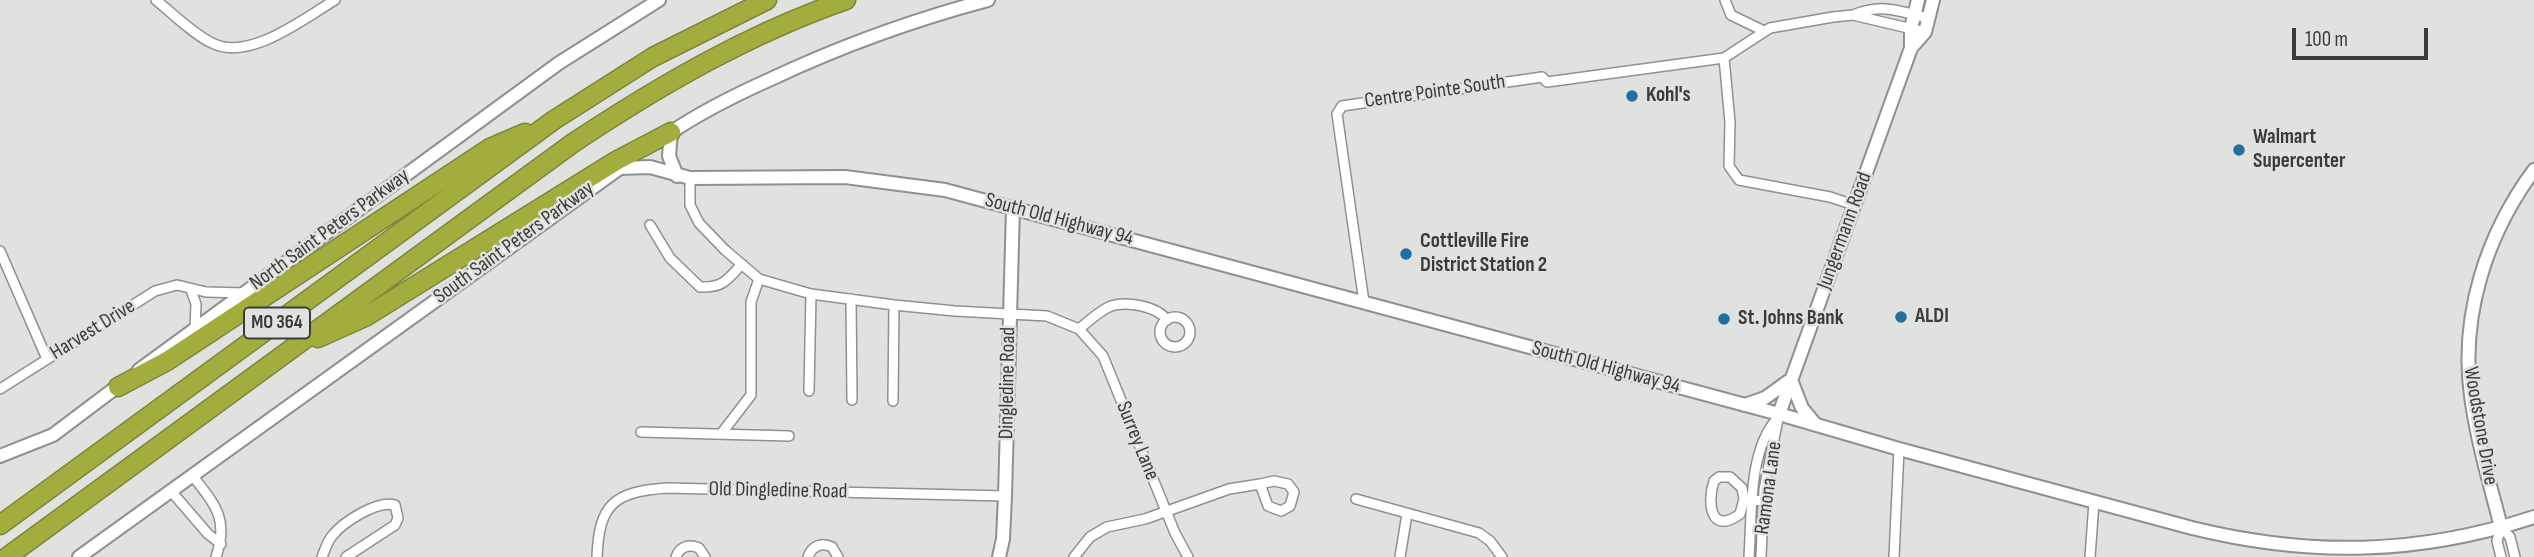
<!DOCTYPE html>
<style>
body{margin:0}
#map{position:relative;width:2534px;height:557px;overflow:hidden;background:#e0e2df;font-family:"Sofia Sans Condensed",sans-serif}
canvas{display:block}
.scale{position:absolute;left:2292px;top:28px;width:136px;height:32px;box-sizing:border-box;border:4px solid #3b3c3a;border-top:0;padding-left:9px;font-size:21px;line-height:24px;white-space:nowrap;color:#3b3c3a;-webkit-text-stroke:5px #e0e2df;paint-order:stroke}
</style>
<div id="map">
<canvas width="2534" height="557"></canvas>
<div class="scale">100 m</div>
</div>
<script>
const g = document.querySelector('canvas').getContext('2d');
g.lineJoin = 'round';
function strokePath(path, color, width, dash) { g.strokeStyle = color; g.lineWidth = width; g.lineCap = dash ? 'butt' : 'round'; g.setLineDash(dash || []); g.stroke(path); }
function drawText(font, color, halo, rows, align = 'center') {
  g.font = font + ' "Sofia Sans Condensed",sans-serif'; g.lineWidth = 5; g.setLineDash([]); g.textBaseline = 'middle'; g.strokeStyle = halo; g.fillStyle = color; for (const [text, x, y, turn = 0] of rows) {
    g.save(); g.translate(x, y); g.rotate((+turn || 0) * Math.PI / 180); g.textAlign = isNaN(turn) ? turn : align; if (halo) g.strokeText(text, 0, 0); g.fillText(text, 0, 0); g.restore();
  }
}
const minor = new Path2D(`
 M156,0C172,13 193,34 212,43C249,62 303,19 335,0
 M1725,0L1731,15L1764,31
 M1853,15C1882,3 1899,11 1928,18
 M690,178V205L699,223L725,250L759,279L811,294L894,305L955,311L1047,316L1079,329C1089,321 1099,311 1111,306C1127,301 1157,306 1167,320
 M1854,205L1830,197L1739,180L1729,166L1730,122L1724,58L1770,28L1833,17L1853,15L1925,32
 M650,225L670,258L700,287C723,288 727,280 742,264
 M0,251L47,359
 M191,290L196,304L195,329
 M851,299L852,400
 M1364,302L1337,114L1342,106L1542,77L1547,82L1724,58
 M1160 332a15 15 0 1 1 30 0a15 15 0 1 1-30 0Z
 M1079,329L1103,356L1175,533L1188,557
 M0,389L155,291L177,285L206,292L244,293
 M809,391L811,294
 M893,401L894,305
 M641,432L789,436
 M721,434L751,395V302L759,279
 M192,475C215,505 229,518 216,557
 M1274,481L1288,484L1294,492L1290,506L1281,511L1268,506L1260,484Z
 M171,491L208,534L221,544
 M1356,499L1479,533L1490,541L1502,557
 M1744,499L1740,514C1710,536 1707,502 1714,481L1719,477H1730L1742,488L1744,499L1763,501
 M2501,527L2510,537L2515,557
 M2501,527L2497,541L2501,557
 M322,557C325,550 327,542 332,536C343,522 377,500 395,505L398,518L395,525L346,557
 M597,557C599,504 614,492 666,488L1005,496
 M676,557C680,546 689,544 699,548L705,557
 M808,557C812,546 821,542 832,547L838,557
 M1074,557L1090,537L1107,527L1145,519L1229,489L1260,484
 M1400,557L1407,514
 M1749,557C1752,516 1748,450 1777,419
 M1761,557L1764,490L1779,414
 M1894,557L1899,449
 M2090,557L2094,502`);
const tertiary = new Path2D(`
 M671,132L669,156L677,176
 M619,168L650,167L690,178L845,177L945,190L1779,414
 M2501,527C2490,484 2477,441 2471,396C2460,316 2486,235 2534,170
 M999,557L1003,539L1005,496L1013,208`);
const secondary = new Path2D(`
 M1918,0L1911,28V48L1779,414L1899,449L2192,528C2310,557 2419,555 2534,517
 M1911,48L1925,32L1933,0
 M667,135C699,113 735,95 771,79C841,46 913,20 988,0
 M139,370L559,63L659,0
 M1791,380L1802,408L1816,425
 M1745,405L1765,398L1790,380
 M0,456L53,435L122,383
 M79,557L620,168`);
const motorway = new Path2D(`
 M318,338L365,317L616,161L671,132
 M118,387L167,361L490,148L525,133
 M0,525L554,120L653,57L767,0
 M7,557L573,143C659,86 748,34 846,0`);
strokePath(minor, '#8f918e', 12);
strokePath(tertiary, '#8f918e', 16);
strokePath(secondary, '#8f918e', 16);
strokePath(motorway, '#7f853c', 21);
strokePath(minor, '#fff', 9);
strokePath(tertiary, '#fff', 12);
strokePath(secondary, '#fff', 12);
strokePath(motorway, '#a3ad3d', 18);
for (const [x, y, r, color] of [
 [1632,96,7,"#226ea1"],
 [2239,150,7,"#226ea1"],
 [1406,254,7,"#226ea1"],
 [1901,317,7,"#226ea1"],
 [1724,319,7,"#226ea1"]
]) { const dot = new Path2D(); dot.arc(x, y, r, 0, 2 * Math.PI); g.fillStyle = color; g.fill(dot); strokePath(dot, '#e0e2df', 2.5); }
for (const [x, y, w] of [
 [277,323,66]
]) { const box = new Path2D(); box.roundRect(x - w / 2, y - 15.5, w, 31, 5); g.fillStyle = '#e0e2df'; g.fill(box); strokePath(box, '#3b3c3a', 2); }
drawText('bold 19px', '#3b3c3a', null, [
 ["MO 364",277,323]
]);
drawText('21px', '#3b3c3a', '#e0e2df', [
 ["Centre Pointe South",1435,92,-8],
 ["South Old Highway 94",1059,220,15],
 ["North Saint Peters Parkway",330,230,-36],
 ["Jungermann Road",1845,231,-70],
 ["South Saint Peters Parkway",514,243,-36],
 ["Harvest Drive",93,330,-32],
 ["South Old Highway 94",1606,368,15],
 ["Dingledine Road",1008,383,-89],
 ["Woodstone Drive",2480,426,80],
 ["Surrey Lane",1137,441,68],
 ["Ramona Lane",1769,488,-82],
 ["Old Dingledine Road",778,491,1]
]);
drawText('bold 21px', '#3b3c3a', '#e0e2df', [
 ["Kohl's",1646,96],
 ["Walmart",2253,138],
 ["Supercenter",2253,162],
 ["Cottleville Fire",1420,242],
 ["District Station 2",1420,266],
 ["ALDI",1915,317],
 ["St. Johns Bank",1738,319]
], 'left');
</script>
